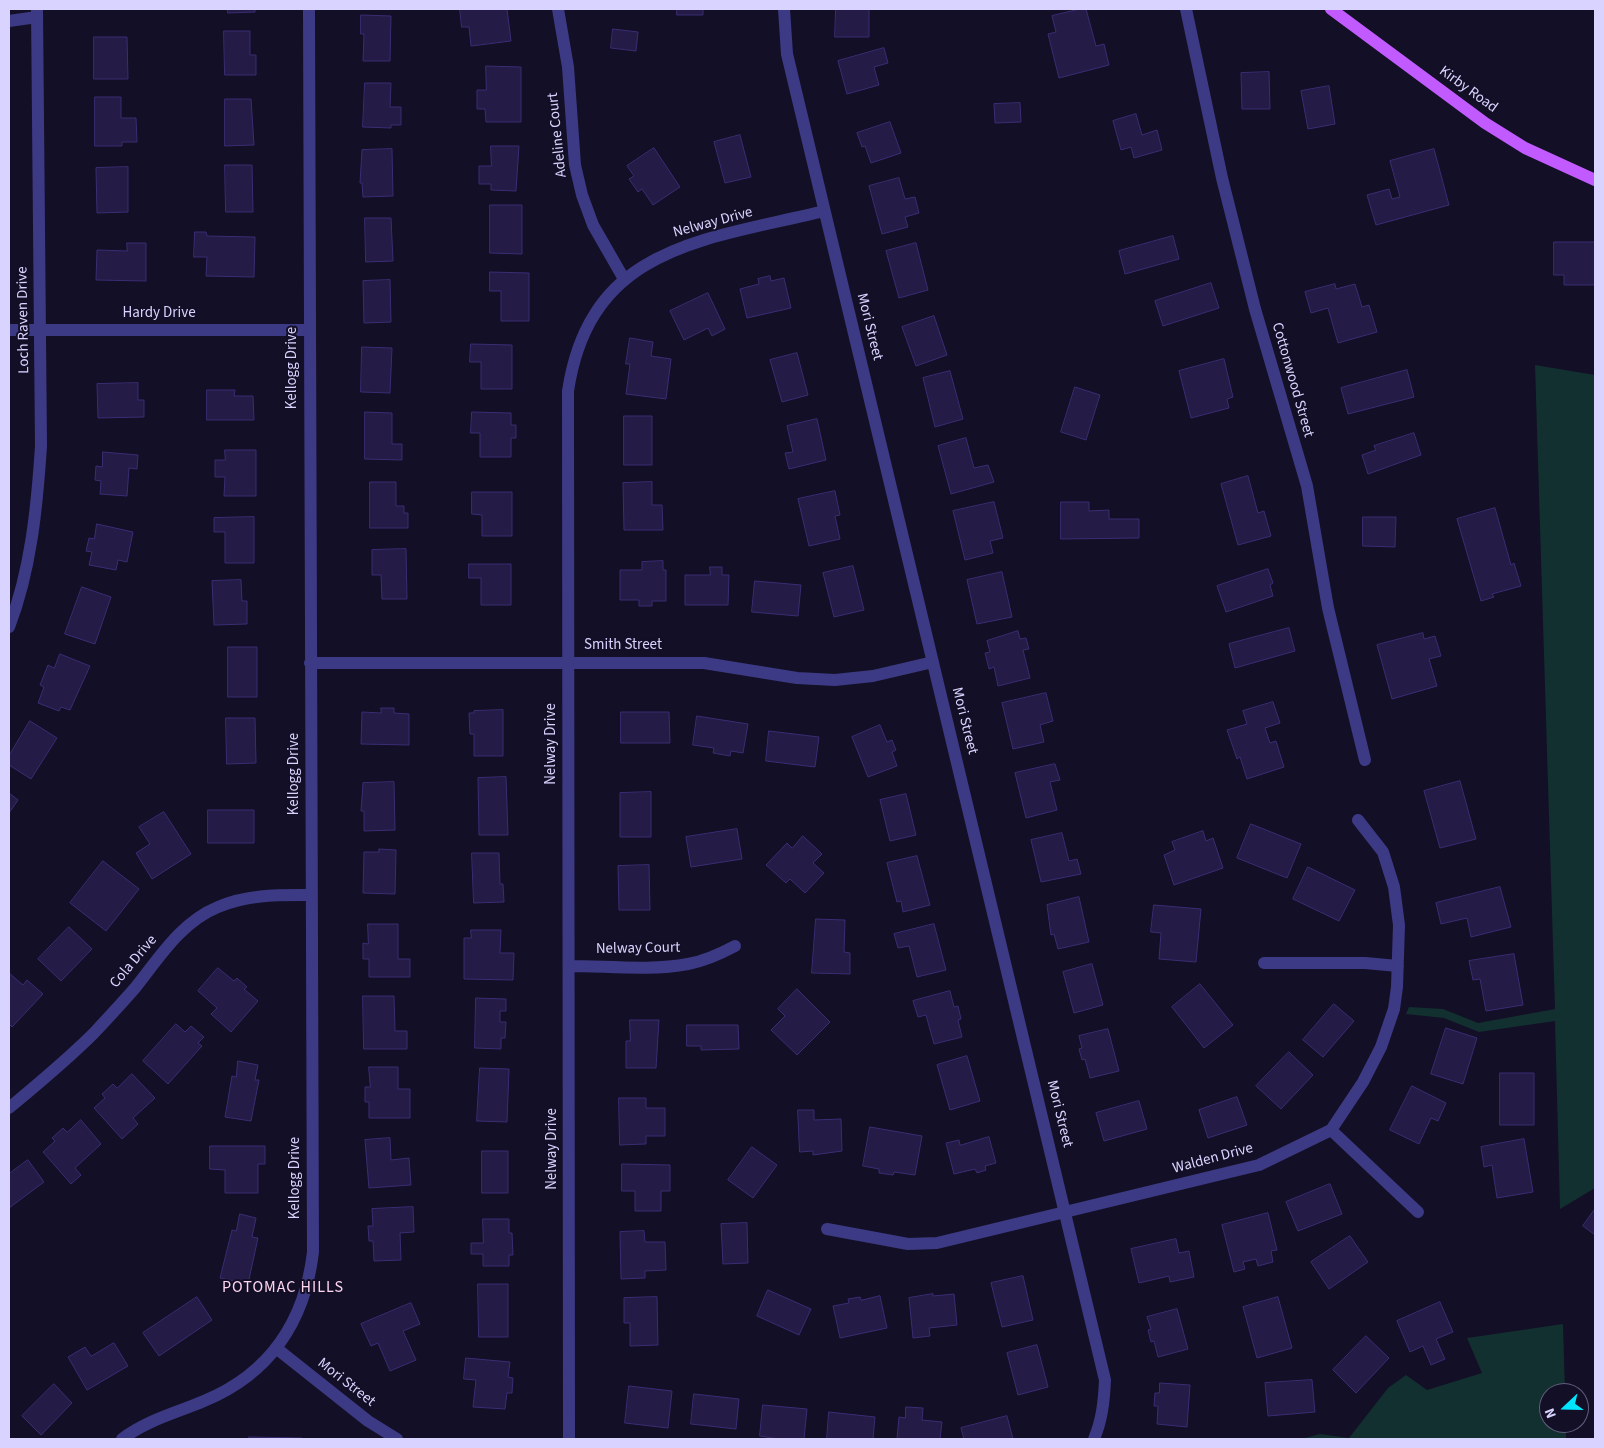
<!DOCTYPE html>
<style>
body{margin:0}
#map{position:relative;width:1604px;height:1448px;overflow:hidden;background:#130f26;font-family:"Source Sans 3",sans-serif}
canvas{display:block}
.frame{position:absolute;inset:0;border:10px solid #d9d4ff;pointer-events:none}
.north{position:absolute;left:1539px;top:1383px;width:50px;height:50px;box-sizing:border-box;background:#130f26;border:1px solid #625e7d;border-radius:50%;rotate:249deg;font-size:14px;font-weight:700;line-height:20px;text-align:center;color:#d9d4ff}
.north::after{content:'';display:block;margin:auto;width:18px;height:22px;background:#00e5ff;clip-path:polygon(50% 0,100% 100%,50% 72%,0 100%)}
</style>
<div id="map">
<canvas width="1604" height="1448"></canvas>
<div class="frame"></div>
<div class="north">N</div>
</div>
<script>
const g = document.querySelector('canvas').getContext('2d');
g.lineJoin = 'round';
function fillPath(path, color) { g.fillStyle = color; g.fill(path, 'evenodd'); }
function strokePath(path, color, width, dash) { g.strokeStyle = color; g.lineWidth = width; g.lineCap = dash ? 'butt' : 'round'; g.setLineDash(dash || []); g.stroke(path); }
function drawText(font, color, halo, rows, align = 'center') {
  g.font = font + ' "Source Sans 3",sans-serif'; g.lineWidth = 4; g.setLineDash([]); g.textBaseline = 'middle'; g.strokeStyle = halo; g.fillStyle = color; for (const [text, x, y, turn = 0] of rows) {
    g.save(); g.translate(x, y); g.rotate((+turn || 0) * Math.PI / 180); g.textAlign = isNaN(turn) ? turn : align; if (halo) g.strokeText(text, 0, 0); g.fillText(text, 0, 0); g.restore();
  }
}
fillPath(new Path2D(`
 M1535,365L1595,375V1188L1560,1209L1555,1021L1479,1032L1444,1018L1406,1014L1409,1007L1443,1009L1478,1023L1555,1009Z
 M1563,1324L1565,1393H1549V1423H1566V1439H1301L1320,1434L1349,1438L1388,1388L1406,1375L1427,1390L1482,1373L1467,1338Z`), '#12302f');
const building = new Path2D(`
 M228,9H255V12L228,13Z
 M460,9H507L511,41L471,46L469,27H462Z
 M677,9H703V15H677Z
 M836,9H869V37H835Z
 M1080,9H1086L1096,46L1104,44L1109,65L1059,78L1048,34L1056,32L1052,16Z
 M361,15L391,16L390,61H363L364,34H361Z
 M613,29L638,32L636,51L611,48Z
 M224,31H250V55H256V75H225Z
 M94,37H127L128,79H94Z
 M884,48L888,63L874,67L879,85L847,94L838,61Z
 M486,66L521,67V122H486L485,109H477V90H486Z
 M1269,72L1270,109H1242L1241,73Z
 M365,83H391L390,107H401V125H391V128L363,127Z
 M1329,86L1335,124L1308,129L1301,91Z
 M95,97H121V118H136L137,142H122V146H95Z
 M225,99H251L254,145L225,146Z
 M1020,103L1021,122L995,123L994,104Z
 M1136,114L1142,135L1157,130L1162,150L1134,158L1131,147L1121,150L1113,121Z
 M890,122L901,153L871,163L865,146L862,147L857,133Z
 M740,135L751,177L725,183L714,142Z
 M491,146H519L516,191L491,190V184H479V166H491Z
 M654,148L680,187L653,205L642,189L638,192L629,179L634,176L627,166Z
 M392,149L393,196L363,197L362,183H360L362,150Z
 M1434,149L1449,205L1376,225L1367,195L1389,189L1392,199L1400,197L1390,161Z
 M225,165H252L253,212H226Z
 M128,167V212L97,213L96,168Z
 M899,178L905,199L915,197L919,213L905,217L908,227L882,234L869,186Z
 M490,205H522V254L490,253Z
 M365,218H391L393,261L366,262Z
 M195,232H206L207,236L255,237L254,277L206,276L207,257H194Z
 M1173,236L1179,259L1125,274L1119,251Z
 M1554,242H1595V285H1564V275H1554Z
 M127,243H146V281L96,280L97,250L127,251Z
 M916,243L928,290L899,298L886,251Z
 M490,272L529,273V321H501V291H490Z
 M770,276L771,281L784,278L791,308L747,318L740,289L759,284L758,279Z
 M390,280L391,322L364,323L363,281Z
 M1211,283L1219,308L1163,326L1155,301Z
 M1335,284L1336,289L1355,284L1362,307L1369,305L1377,332L1338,343L1328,308L1311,313L1305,292Z
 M708,293L725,329L712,336L708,328L684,340L670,311Z
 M934,316L947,355L916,366L902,327Z
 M630,338L653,342L651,356L671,359L666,399L626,394L630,364H626Z
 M471,344L512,345V389H481V362H470Z
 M362,347L392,348L390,393L361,392Z
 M797,353L808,395L782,402L770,360Z
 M1224,359L1233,397L1227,399L1229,408L1191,418L1179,371Z
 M1407,370L1414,397L1348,414L1341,388Z
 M950,371L963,419L935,427L923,378Z
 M138,383V400H144V417L98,418L97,384Z
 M1075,387L1100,395L1086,440L1061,432Z
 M207,390H235L234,396H253L254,420H207Z
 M365,412L392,413V444H402V460L365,459Z
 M472,412L511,413V425H516V438H511V457H480V433H471Z
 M624,416H652V465H624Z
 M817,419L826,460L789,469L785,453L793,452L787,426Z
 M1414,433L1421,455L1368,474L1362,455L1376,450L1374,446Z
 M966,438L974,468L988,465L994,482L951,494L938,446Z
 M225,450H256V496H224L225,477H215V460H225Z
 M103,452L138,455L137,469L129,468L127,496L100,494L101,481L95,480L96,466L102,467Z
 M1248,476L1258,513L1264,511L1271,536L1238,545L1221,484Z
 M370,482H396V506H404V513H408V528H370Z
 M652,482V505H662L663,530H624L623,483Z
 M835,491L840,515L835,516L840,539L809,546L798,499Z
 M472,492H512V536H482V515L472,514Z
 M994,502L1003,538L990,541L993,553L965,560L953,511Z
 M1061,502H1089V511L1109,510V519H1139V538L1061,539Z
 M1495,508L1511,565L1514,563L1521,586L1492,594L1494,597L1481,601L1457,519Z
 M254,517V563H225V532H214V518Z
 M1363,517H1396L1395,547L1363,546Z
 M97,524L133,532L127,562L118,560L116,570L89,565L92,552L86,551L89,538L94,539Z
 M406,549L407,599H382L381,575H372V550Z
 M663,561V570H666V601H652V606H639V600H620V570H642V562Z
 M469,564H511V605H481V578H469Z
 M853,566L864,610L834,617L823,573Z
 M710,567H722V575H729L728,605H685V575H710Z
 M1268,569L1273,583L1270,585L1273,596L1226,612L1217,586Z
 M1002,572L1012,617L977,624L967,580Z
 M241,580L242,601H247V624L214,625L212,581Z
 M755,581L801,585L798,616L752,612Z
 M82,587L111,597L95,644L65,634Z
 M1289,628L1295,651L1235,668L1229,644Z
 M1018,631L1020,639L1026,638L1029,649L1023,650L1030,678L998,686L994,667L989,669L985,653L990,652L987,641Z
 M1423,633L1424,639L1435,636L1441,656L1429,659L1437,686L1392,699L1377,645Z
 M228,647H257V697H228Z
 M60,654L90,666L70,710L61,707L59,711L38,703L44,687L40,685L48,665L54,668Z
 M1046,693L1053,721L1040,725L1044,742L1013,749L1002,703Z
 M1273,702L1280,723L1265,728L1270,743L1276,741L1284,767L1247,779L1240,757L1237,759L1227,730L1247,724L1243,711Z
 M381,708H394V713L409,714V745L361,744L362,712L381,713Z
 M503,710V756H474V734H470L469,713H474V711Z
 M621,712H669L670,743H621Z
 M697,716L748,724L743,753L731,751L730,756L713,753L714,748L693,745Z
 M226,718H255L256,763L227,764Z
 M30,721L57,738L31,779L9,765V756Z
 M880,725L887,742L892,740L896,750L892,752L897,766L868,777L852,737Z
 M769,731L819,737L815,767L766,761Z
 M1055,764L1060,780L1050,782L1057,810L1026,818L1015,773Z
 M506,777L508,835H479L478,778Z
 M1460,781L1476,839L1440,848L1424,791Z
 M394,782L395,830L364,831V811H361L363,783Z
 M651,792V837H620V793Z
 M9,793L18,800L9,813Z
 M906,794L916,835L890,841L880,800Z
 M208,810H254V843H208Z
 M164,812L191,854L152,879L136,853L150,844L139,827Z
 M1251,824L1301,844L1287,878L1237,858Z
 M737,829L742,859L691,867L686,837Z
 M1203,831L1206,841L1213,838L1223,868L1174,885L1164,855L1175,850L1172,842Z
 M1062,833L1069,861L1077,859L1081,874L1041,882L1031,840Z
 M803,836L822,854L813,863L824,873L805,893L790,879L786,883L766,865L787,843L792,848Z
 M379,849L396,850L395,894L363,893L364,852H379Z
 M472,853H499L500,884H503L504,902L474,903Z
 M917,856L930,905L903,912L901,901L897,902L887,863Z
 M103,861L139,889L106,931L70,903Z
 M649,865L650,910H619L618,866Z
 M1308,867L1355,890L1339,921L1293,899Z
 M1500,887L1511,927L1471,937L1467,918L1441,924L1436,903Z
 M1079,897L1089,942L1058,949L1054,934L1051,935L1047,905Z
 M1154,905L1201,909L1196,962L1159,959L1161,933L1151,932Z
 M816,919L845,920L844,952L850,953V974L812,973Z
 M368,924H398V959H410V977H369V959H363V943L368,944Z
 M934,924L946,970L917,977L909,946L898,948L894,934Z
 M69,927L92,949L61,981L38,959Z
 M471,930H501L500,953H514L513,980L464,979V938H471Z
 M1514,954L1523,1005L1486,1011L1480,979L1473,980L1469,961Z
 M1092,964L1103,1005L1074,1013L1063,972Z
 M218,968L234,981L237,978L247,987L244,989L258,1001L231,1032L211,1014L217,1008L198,991Z
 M9,973L23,985L27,980L43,994L12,1027L9,1024Z
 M1200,984L1233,1025L1204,1048L1172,1007Z
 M797,989L830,1022L797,1055L771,1030L785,1016L778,1009Z
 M950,991L954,1007L958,1006L961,1019L958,1020L962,1037L934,1044L926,1015L918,1017L913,1001Z
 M363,996H394L395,1031H407V1049H364Z
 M476,998L506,999V1011H500V1022H506L505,1038H501V1049L475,1048Z
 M1334,1004L1354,1021L1323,1057L1303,1040Z
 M630,1020H659L656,1068H626V1041H630Z
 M176,1024L185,1032L191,1026L204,1037L198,1043L202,1046L168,1084L143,1061Z
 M687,1025H738L739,1049L701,1050V1046H687Z
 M1446,1028L1477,1038L1463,1084L1431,1074Z
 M1108,1029L1119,1071L1090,1078L1085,1059L1082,1060L1079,1049L1082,1048L1079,1036Z
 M1289,1052L1313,1075L1281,1109L1256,1086Z
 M967,1056L980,1101L950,1110L937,1065Z
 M238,1061L258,1065L255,1080H259L251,1121L225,1117L232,1076L236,1077Z
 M369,1067H398V1089H410V1118H369V1102H365V1087H370Z
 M480,1068L509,1069L507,1122L477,1121Z
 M1500,1073H1534V1125H1500Z
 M132,1074L155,1098L133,1118L138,1124L122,1139L94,1108L105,1098L102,1094L113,1084L117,1088Z
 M1412,1086L1446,1103L1438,1121L1431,1118L1419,1144L1390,1130Z
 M1237,1097L1247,1125L1208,1138L1199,1110Z
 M619,1098H646V1108H665V1136H646V1144L620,1145Z
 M1139,1101L1147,1129L1104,1141L1096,1113Z
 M798,1110H814V1120L841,1119L842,1151L813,1155V1151L800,1152Z
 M81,1120L101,1144L75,1168L81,1175L71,1184L43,1152L55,1141L52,1138L63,1128L67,1132Z
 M870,1127L922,1136L915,1175L894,1172L893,1175L879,1173V1169L863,1166Z
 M989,1137L996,1163L985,1166L986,1170L977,1173L975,1169L954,1174L946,1143L959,1140L960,1145Z
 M390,1138L391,1160L409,1158L411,1185L369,1188L365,1140Z
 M1524,1139L1533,1192L1497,1198L1492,1165L1484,1167L1481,1147Z
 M210,1146H265V1164H258V1193H225V1170L210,1169Z
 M752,1147L777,1165L753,1198L728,1180Z
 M482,1151H508V1193H482Z
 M28,1160L44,1182L9,1208V1174Z
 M622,1164L670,1165V1191H661V1211H635V1191H622Z
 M1330,1184L1342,1214L1298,1231L1286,1202Z
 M413,1207L414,1232L400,1233L401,1260L374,1261L373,1241H369L368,1226H373L372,1209Z
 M1595,1209V1235L1583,1226Z
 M1268,1213L1277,1250L1271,1251L1273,1262L1258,1266L1256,1259L1243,1262L1245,1269L1234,1272L1222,1225Z
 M240,1214L256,1218L252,1237L258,1238L248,1284L220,1278L232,1230L236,1231Z
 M483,1219H509V1233H512L513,1255H509V1266H483V1254H471V1243H483Z
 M747,1223L748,1263L723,1264L721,1224Z
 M644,1231L645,1242H665L666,1270L645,1271V1278L621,1279L620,1232Z
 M1350,1236L1368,1262L1329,1289L1311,1262Z
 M1176,1239L1179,1253L1189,1251L1194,1277L1170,1282L1169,1276L1139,1283L1131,1249Z
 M1023,1276L1033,1320L1002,1327L991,1283Z
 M478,1284H508V1337H479Z
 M768,1290L811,1309L799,1335L757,1316Z
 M933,1294V1296L954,1294L957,1325L929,1328L930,1336L913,1338L909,1298Z
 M880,1296L887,1328L840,1338L833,1306L849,1303L848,1299L860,1297L861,1300Z
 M197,1297L212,1320L159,1356L143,1333Z
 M657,1297L658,1345L630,1346V1323H624V1298Z
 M1278,1297L1292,1348L1257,1358L1243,1307Z
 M1440,1302L1453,1332L1436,1339L1445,1359L1431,1365L1423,1346L1410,1352L1397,1321Z
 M411,1303L420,1324L403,1331L416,1360L390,1371L378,1343L371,1346L361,1324Z
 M1177,1309L1188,1349L1158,1357L1154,1341L1151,1342L1148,1330L1151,1329L1147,1317Z
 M1366,1336L1389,1358L1356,1393L1333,1370Z
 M114,1343L128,1366L87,1390L68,1357L85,1347L91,1356Z
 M1037,1345L1048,1387L1018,1395L1007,1353Z
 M466,1358L510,1362L508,1377L513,1378L512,1393H507L505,1409L473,1407L476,1380L464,1379Z
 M1312,1380L1315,1412L1268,1416L1265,1383Z
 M1160,1383L1190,1385L1187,1427L1157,1424L1158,1406H1154L1155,1393H1159Z
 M54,1384L72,1403L41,1435L22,1416Z
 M629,1386L672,1391L668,1428L625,1423Z
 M694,1394L739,1399L736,1429L691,1424Z
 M763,1405L807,1409L804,1439H778L760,1436Z
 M906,1407L923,1408L922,1420L942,1422L940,1439H897L899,1417L905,1418Z
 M829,1412L875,1417L873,1439H827Z
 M1007,1416L1013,1439H964L961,1428Z
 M249,1437L302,1438V1439H249Z`);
fillPath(building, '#241b47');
strokePath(building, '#3b2d73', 1);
strokePath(new Path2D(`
 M558,9L568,67L575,165L582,195L593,225L624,279
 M784,9L787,54L1105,1380C1104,1402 1102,1420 1094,1439
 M1186,9L1222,178L1255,309L1307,486L1328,608L1365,760
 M9,21L37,17
 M9,330H309
 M9,627C31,570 37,507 41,446L37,9
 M310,663H704L797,678L835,680L873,676L933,662
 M1264,963H1365L1398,966
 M569,966C608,966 650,971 688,964C705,961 720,954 735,946
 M9,1108C38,1084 67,1060 94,1033C108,1018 122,1003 135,988C159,958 181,922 218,907C248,894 279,895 311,895
 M1331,1130L1418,1212
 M827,1229L908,1244L937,1243L1259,1165L1331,1130L1363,1082L1381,1047L1394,1009L1397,987L1399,925L1394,887L1383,852L1358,820
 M276,1348L368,1421L397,1439
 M122,1439C147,1420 176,1413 204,1401C270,1374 305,1321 313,1252L309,9
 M569,1439L568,391C590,245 706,240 824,211`), '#3d3a85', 12);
strokePath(new Path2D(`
 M1331,9L1485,123L1525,148L1595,180`), '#c25bff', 12);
drawText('15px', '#d9d4ff', '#130f26', [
 ["Kirby Road",1468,90,36],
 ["Adeline Court",558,135,-96],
 ["Nelway Drive",713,223,-15],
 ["Hardy Drive",159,314],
 ["Loch Raven Drive",24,320,-91],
 ["Mori Street",869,327,76],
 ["Kellogg Drive",293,368,-90],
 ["Cottonwood Street",1292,380,74],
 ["Smith Street",623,646],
 ["Mori Street",964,721,76],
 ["Nelway Drive",552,744,-90],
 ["Kellogg Drive",295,774,-90],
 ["Nelway Court",638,949,-1],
 ["Cola Drive",134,962,-50],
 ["Mori Street",1059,1114,76],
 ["Nelway Drive",553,1149,-90],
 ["Walden Drive",1213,1159,-15],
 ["Kellogg Drive",296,1178,-90],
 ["Mori Street",346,1383,38]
]);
g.letterSpacing = '1px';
drawText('16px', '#ffd6f0', '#130f26', [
 ["POTOMAC HILLS",283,1288]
]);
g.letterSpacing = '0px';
</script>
